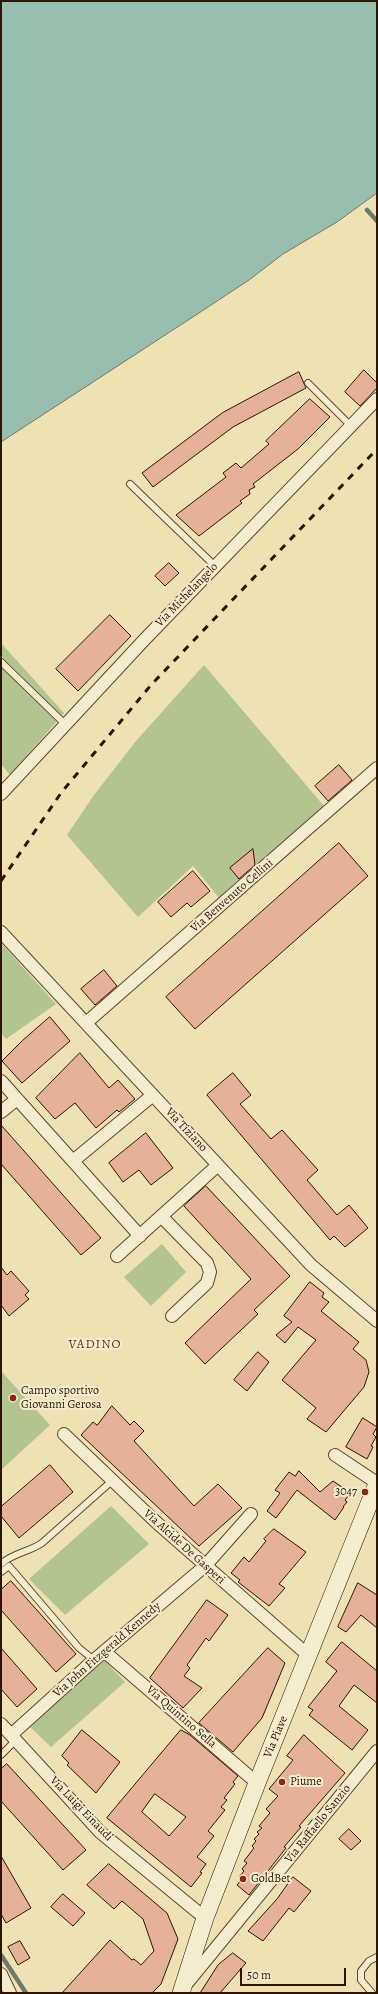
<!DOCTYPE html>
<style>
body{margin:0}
#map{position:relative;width:378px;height:1994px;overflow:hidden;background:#eee1b3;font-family:Alegreya,serif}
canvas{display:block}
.frame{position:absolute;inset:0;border:2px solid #2f1304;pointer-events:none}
.scale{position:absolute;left:240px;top:1968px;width:106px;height:18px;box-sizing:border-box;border:2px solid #2f1304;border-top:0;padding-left:5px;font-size:12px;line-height:14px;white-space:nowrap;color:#2f1304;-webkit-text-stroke:3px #f4ecce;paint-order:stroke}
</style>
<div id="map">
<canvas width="378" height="1994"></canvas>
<div class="frame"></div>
<div class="scale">50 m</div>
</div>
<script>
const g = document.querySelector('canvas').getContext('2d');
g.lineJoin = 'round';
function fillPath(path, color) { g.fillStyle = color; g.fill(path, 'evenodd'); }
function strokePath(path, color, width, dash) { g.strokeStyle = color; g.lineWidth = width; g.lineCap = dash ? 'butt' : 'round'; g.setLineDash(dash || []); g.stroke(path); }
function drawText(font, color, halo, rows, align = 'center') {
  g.font = font + ' Alegreya,serif'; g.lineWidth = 4; g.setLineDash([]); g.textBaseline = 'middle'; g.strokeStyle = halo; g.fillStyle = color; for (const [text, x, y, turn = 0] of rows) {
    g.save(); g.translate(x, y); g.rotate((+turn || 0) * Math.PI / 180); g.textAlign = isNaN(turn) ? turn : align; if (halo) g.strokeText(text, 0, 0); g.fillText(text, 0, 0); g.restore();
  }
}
fillPath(new Path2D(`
 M1,643L64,713L10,775L1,764Z
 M204,665L324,806L227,890L220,899L193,866L138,917L67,835L94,795L136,741Z
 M1,943L56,1004L6,1039L1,1033Z
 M162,1244L186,1272L151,1306L124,1277Z
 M1,1371L50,1425L1,1470Z
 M111,1506L149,1544L65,1615L29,1579Z
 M102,1658L125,1682L51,1747L28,1725Z`), '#b3c491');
const water = new Path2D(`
 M1,1H377V193L337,222L283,254L249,280L202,311L1,442Z`);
fillPath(water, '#99bdaf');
strokePath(water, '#6f796b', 1);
strokePath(new Path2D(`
 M367,210L377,221
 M1,1955L26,1993`), '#6f796b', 4.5);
const building = new Path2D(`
 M364,370L377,383V388L360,406L345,392Z
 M299,372L306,388L233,427L153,487L142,473L222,413Z
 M310,399L330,417L298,449L253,484L255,487L249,490L250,494L240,501L242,503L199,536L176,515L226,477L223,473L236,463L241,468L269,444L266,441Z
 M169,563L179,573L165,586L155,576Z
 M110,615L131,636L78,691L56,669Z
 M339,765L352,780L328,801L315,786Z
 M339,843L368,876L195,1029L166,997Z
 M253,849L255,865L239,879L230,868Z
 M193,871L210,891L191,907L187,903L171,917L158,902Z
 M104,970L117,986L95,1005L81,989Z
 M50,1017L70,1041L22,1083L2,1061L22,1041Z
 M80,1053L109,1088L118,1080L135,1099L119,1112L117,1110L96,1128L75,1103L55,1119L36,1098Z
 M233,1073L251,1095L240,1104L271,1139L282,1130L318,1170L307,1180L337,1215L349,1205L368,1228L345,1247L334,1236L330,1240L207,1095Z
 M1,1125L101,1238L81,1255L1,1164Z
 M146,1133L173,1168L151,1185L139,1170L123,1182L109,1163Z
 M206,1186L290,1276L254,1310L258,1314L205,1364L185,1343L251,1279L184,1206Z
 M1,1267L7,1275L11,1271L29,1291L25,1295L29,1299L9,1316L1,1305Z
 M310,1282L324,1293L322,1297L329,1302L321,1311L359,1342L353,1349L366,1360L369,1372L364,1387L326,1432L307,1419L316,1408L282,1380L316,1340L298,1327L285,1343L276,1335L292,1322L284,1316Z
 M258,1352L269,1362L247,1391L234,1380Z
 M112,1406L130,1425L134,1421L144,1431L134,1441L194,1506L218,1484L242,1508L199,1546L81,1435L93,1422L97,1425Z
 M363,1418L377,1427L373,1434L376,1437L371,1446L373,1447L367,1459L346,1447Z
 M50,1465L73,1492L19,1538L1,1516V1507Z
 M299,1471L320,1492L333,1481L351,1493L345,1500L347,1502L343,1507H344L335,1520L297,1490L276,1518L267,1511L280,1493L275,1490L289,1472L295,1476Z
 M274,1529L306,1552L279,1584L285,1588L269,1606L238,1582L240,1580L231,1573L244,1557L249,1562L266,1541L264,1539Z
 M11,1581L76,1654L56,1672L1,1610V1590Z
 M358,1583L377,1595V1628L361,1615L346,1632L338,1627Z
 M207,1600L228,1615L209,1641L206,1638L187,1665L190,1668L184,1676L202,1688L183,1708L150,1678Z
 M342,1642L377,1671V1703L354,1685L339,1706L368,1730L352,1750L309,1715L313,1710L308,1707L337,1671L326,1662Z
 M1,1648L37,1689L17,1707L1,1689Z
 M268,1648L285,1663L262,1718L233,1752L199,1723Z
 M82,1730L120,1762L96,1793L67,1765L69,1763L62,1756Z
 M181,1730L190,1735L238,1776L233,1782L235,1784L224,1798L227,1800L221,1807L225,1810L208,1831L214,1836L197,1857L206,1864L200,1872L202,1873L191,1887L107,1818ZM155,1794L186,1817L169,1836L142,1812Z
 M304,1735L345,1773L299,1826L301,1827L284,1847L286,1848L249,1895L237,1885L242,1879L239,1877L244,1871L242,1869L247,1863L244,1861L254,1848L252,1846L256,1841L254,1839L259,1834L257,1832L262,1828L259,1826L270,1813L266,1809L278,1796L269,1789L293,1760L287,1756Z
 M7,1764L86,1850L63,1870L1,1801V1769Z
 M349,1829L361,1841L351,1850L339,1839Z
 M1,1856L31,1908L6,1923L1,1914Z
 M109,1864L167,1913L178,1939L161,1984L152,1993H62L110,1940L132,1960L134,1959L141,1965L154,1951L143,1919L122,1901L114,1909L87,1885Z
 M293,1877L311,1891L294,1912L289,1908L263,1941L248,1931L277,1899Z
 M63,1894L85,1913L73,1926L51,1907Z
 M20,1941L30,1958L18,1965L8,1947Z
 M233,1953L246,1963L220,1993H200L218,1965Z`);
fillPath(building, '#e6b199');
strokePath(building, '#2f1304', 1);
const lane = new Path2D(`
 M308,383L350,425
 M130,484L215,566
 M1,662L66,725
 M1,1564C13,1553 29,1552 42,1543L113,1480
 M1,1572L9,1566L79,1648L94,1660
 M1,1755L16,1740
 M372,1993L361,1980V1971L369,1961L377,1957`);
const street = new Path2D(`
 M1,794L145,639L377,399
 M1,932L311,1265L377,1321
 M86,1023L377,768
 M1,1081L140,1236
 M1,1112L17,1099
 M73,1161L153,1095
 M161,1216L207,1263L210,1272L207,1283L172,1316
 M117,1256L218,1165
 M64,1434L156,1522L309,1656
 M335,1455L377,1483
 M105,1652L257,1783
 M1,1724L100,1832L205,1918
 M11,1735L94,1660L205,1566L251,1514
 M1,1974L10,1993
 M188,1982L377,1751`);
const secondary = new Path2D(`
 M181,1993L205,1918L257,1783L377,1484`);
strokePath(lane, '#5f4630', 8);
strokePath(street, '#5f4630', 14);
strokePath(secondary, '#2f1304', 18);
strokePath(lane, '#f4ecce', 6);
strokePath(street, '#f4ecce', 12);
strokePath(secondary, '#f4ecce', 17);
strokePath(new Path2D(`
 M1,881L61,793L151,685L377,449`), '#2f1304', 3, [7, 7]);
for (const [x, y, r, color] of [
 [13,1398,4,"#8f2418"],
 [365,1492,4,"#8f2418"],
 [282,1782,4,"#8f2418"],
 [243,1879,4,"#8f2418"]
]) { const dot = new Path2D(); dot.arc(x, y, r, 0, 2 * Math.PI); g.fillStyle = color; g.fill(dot); strokePath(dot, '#f4ecce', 1.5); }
drawText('12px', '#2f1304', '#f4ecce', [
 ["Via Michelangelo",187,595,-46],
 ["Via Benvenuto Cellini",232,896,-41],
 ["Via Tiziano",186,1130,47],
 ["Via Alcide De Gasperi",184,1547,42],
 ["Via John Fitzgerald Kennedy",107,1650,-41],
 ["Via Quintino Sella",181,1717,41],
 ["Via Piave",276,1737,-67],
 ["Via Luigi Einaudi",81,1809,46],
 ["Via Raffaello Sanzio",318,1824,-51]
]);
drawText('12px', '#2f1304', '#f4ecce', [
 ["Campo sportivo",21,1391],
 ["Giovanni Gerosa",21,1405],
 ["3047",357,1492,"right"],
 ["Piume",290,1782],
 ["GoldBet",251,1879]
], 'left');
g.letterSpacing = '1px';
drawText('13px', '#7a1f14', '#f4ecce', [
 ["VADINO",95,1345]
]);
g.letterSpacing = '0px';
</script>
